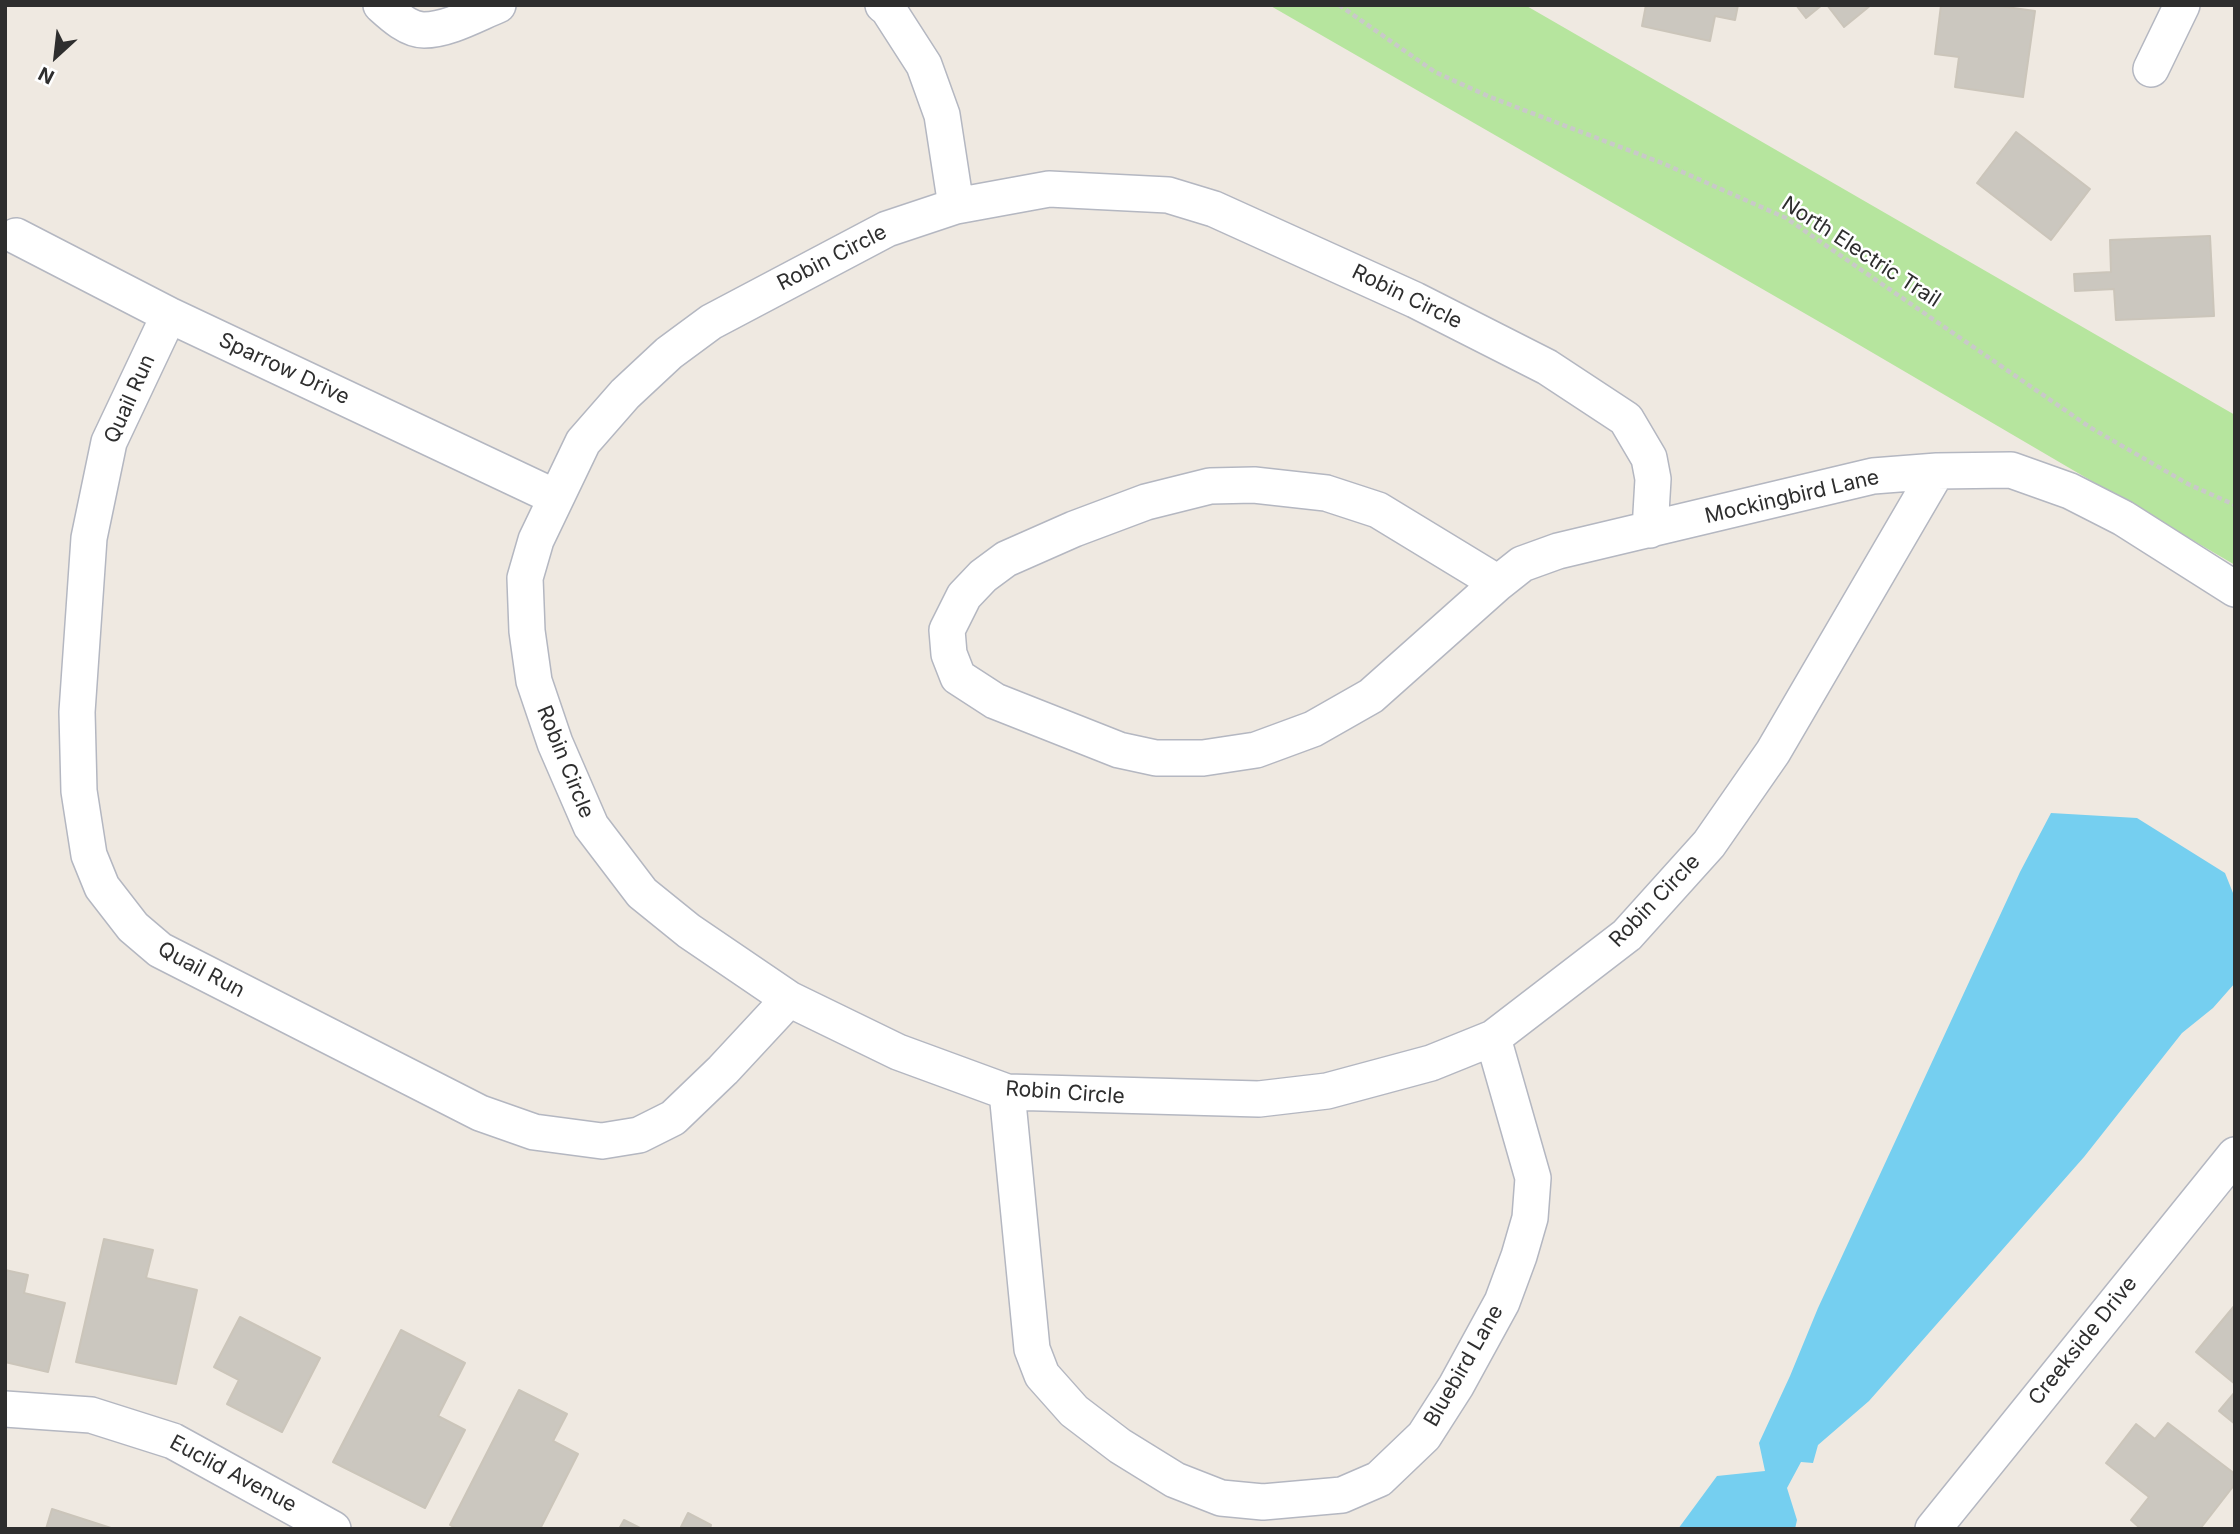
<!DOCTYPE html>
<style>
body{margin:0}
#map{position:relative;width:2240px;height:1534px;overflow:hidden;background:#efe9e1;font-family:Inter,sans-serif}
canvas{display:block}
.frame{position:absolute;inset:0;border:7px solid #2e2e2e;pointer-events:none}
.north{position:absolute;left:21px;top:21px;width:70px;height:70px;-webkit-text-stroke:5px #fff;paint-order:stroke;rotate:207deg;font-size:19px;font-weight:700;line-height:28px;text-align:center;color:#2e2e2e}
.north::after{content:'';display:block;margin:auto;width:24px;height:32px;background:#2e2e2e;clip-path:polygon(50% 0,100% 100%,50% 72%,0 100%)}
</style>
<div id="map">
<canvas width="2240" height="1534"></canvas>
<div class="frame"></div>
<div class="north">N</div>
</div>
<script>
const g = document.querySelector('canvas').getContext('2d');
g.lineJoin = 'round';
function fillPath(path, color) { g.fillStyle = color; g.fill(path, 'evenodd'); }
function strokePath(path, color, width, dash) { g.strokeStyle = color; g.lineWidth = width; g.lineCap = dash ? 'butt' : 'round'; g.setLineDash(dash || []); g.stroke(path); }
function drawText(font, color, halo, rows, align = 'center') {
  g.font = font + ' Inter,sans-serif'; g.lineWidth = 5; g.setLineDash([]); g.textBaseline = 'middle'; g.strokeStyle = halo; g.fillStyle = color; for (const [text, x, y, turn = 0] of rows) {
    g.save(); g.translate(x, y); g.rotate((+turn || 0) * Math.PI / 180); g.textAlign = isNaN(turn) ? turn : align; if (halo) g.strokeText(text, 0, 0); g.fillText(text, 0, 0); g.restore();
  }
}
fillPath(new Path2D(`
 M1269,5H1525L2235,415V565L1844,336Z`), '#b6e59e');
fillPath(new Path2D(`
 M2051,813L2137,818L2225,873L2235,898V983L2213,1008L2182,1033L2084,1157L1869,1401L1818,1445L1813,1463L1801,1462L1787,1488L1797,1520L1795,1529H1678L1717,1476L1765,1471L1759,1443L1790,1376L1818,1308L2020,872Z`), '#75cff0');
const building = new Path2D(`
 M1646,5H1738L1735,20L1715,16L1710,41L1642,26Z
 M1796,5H1822L1806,18Z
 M1827,5H1871L1844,27Z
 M1941,5H1992L2035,11L2023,97L1955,87L1959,57L1935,54Z
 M2016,132L2090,189L2051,240L1977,183Z
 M2210,236L2214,316L2116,320L2114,289L2075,291L2074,274L2111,272L2110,240Z
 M104,1239L153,1250L146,1278L197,1290L176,1384L76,1362Z
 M5,1270L28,1275L24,1293L65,1303L48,1372L5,1362Z
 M2235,1305V1384L2196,1352Z
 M240,1317L320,1358L282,1432L227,1404L239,1380L214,1367Z
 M401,1330L465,1363L438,1416L465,1430L425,1508L333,1462Z
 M519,1390L567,1414L553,1441L578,1454L540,1529H457L450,1525Z
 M2235,1392V1424L2219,1411Z
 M2168,1423L2235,1474V1484L2200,1529H2141L2131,1520L2149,1497L2106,1463L2136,1424L2155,1439Z
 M52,1509L114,1529H46Z
 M688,1513L711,1525L710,1529H680Z
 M624,1520L642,1529H619Z`);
fillPath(building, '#cbc7bf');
strokePath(building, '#cbc5ba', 2);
const street = new Path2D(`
 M381,5C392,15 408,30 424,30C448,30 476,14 498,5
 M883,5L888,9L924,65L942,115L956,206
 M2151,69L2182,5
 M16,236L169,315L555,497
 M169,315L109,442L89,538L77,712L79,791L89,855L102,887L133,927L160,950L480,1113L534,1132L602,1141L639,1135L673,1118L723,1070L789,999
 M1254,485L1326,493L1378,510L1498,583L1371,696L1313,729L1256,750L1203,758H1156L1119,750L995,701L958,677L949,654L947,630L964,596L983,576L1006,559L1074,529L1146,502L1210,486Z
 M1650,530L1653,479L1649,458L1626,419L1547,367L1415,300L1214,209L1168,195L1049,189L956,206L887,229L711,322L669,353L625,394L583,442L536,540L525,578L527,631L534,681L555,743L591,826L642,893L689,931L789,999L898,1052L1007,1092L1259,1099L1327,1091L1431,1063L1493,1038L1627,935L1709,844L1773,752L1937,471
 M1498,583L1522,564L1558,551L1873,476L1937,471L2011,470L2070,491L2123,518L2235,589
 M1007,1092L1032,1349L1042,1375L1074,1411L1120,1446L1175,1480L1221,1498L1263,1502L1342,1495L1379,1479L1424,1436L1456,1386L1502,1302L1519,1256L1530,1218L1533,1178L1493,1038
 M5,1409L91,1415L173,1441L333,1529
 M1933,1529L2235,1155`);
strokePath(street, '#b4b7c1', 38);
strokePath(new Path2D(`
 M1339,5L1435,72L1490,97L1662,163L1786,218L2091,428L2188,484L2235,505`), '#c9c9c9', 4.5, [5, 3.5]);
strokePath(street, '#fff', 35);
drawText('21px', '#2e2e2e', '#fff', [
 ["North Electric Trail",1861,252,33],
 ["Robin Circle",832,258,-27],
 ["Robin Circle",1407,297,26],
 ["Sparrow Drive",284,369,25],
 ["Quail Run",130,399,-66],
 ["Mockingbird Lane",1792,497,-13],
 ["Robin Circle",565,762,68],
 ["Robin Circle",1655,901,-46],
 ["Quail Run",201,970,28],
 ["Robin Circle",1065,1093,4],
 ["Creekside Drive",2083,1341,-51],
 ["Bluebird Lane",1464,1366,-60],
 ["Euclid Avenue",233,1474,28]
]);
</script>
